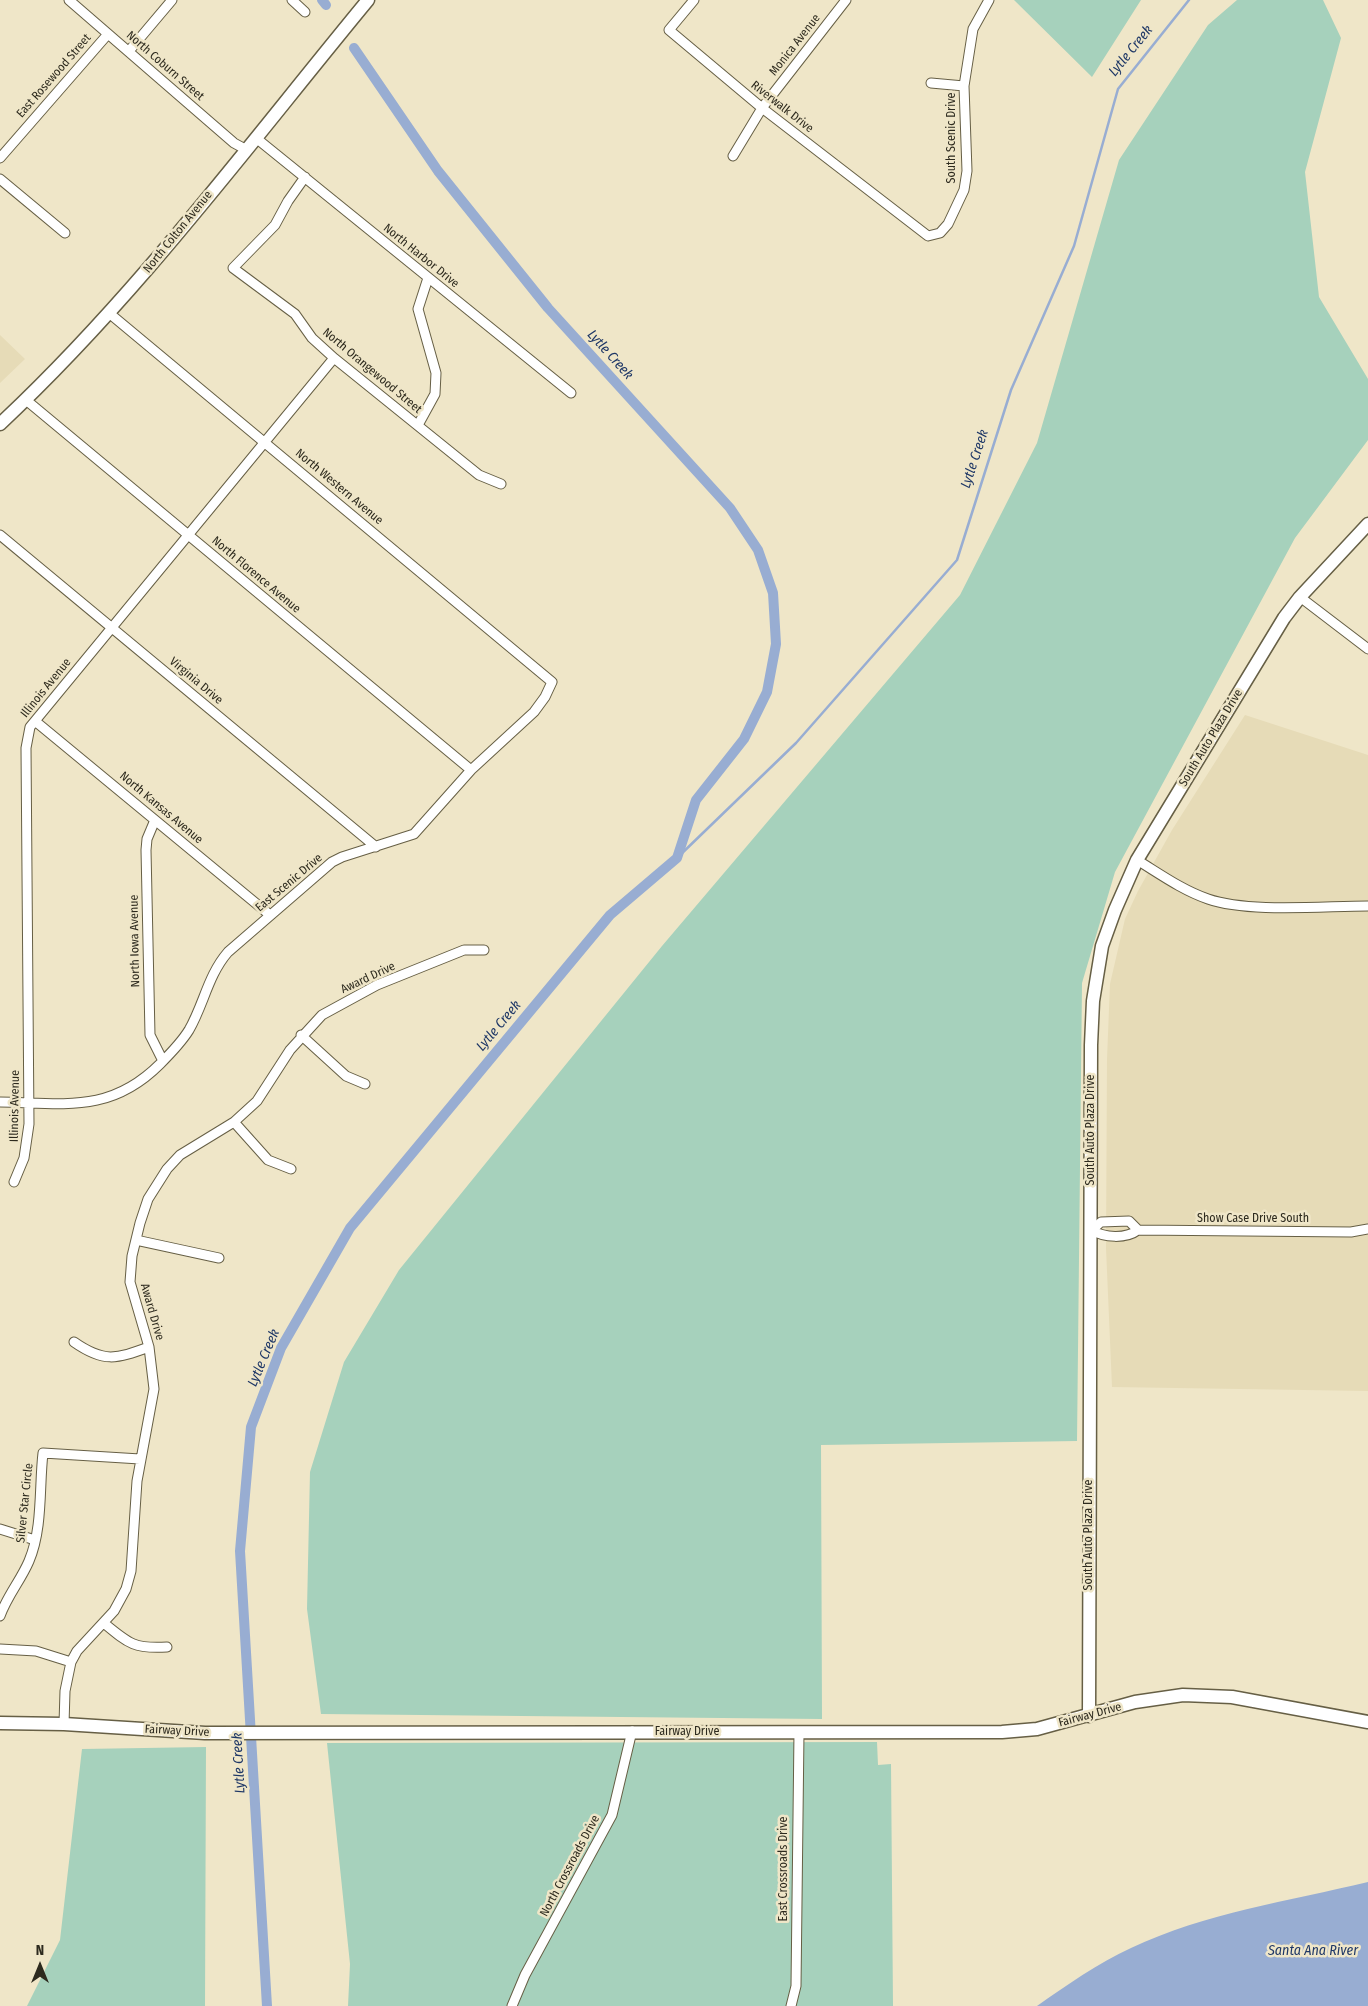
<!DOCTYPE html>
<style>
body{margin:0}
#map{position:relative;width:1368px;height:2006px;overflow:hidden;background:#efe6c8;font-family:"Fira Sans Condensed",sans-serif}
canvas{display:block}
.north{position:absolute;left:15px;top:1941px;width:50px;height:50px;-webkit-text-stroke:4px #efe6c8;paint-order:stroke;rotate:0deg;font-size:14px;font-weight:700;line-height:20px;text-align:center;color:#2d2a1e}
.north::after{content:'';display:block;margin:auto;width:18px;height:22px;background:#2d2a1e;clip-path:polygon(50% 0,100% 100%,50% 72%,0 100%)}
</style>
<div id="map">
<canvas width="1368" height="2006"></canvas>
<div class="north">N</div>
</div>
<script>
const g = document.querySelector('canvas').getContext('2d');
g.lineJoin = 'round';
function fillPath(path, color) { g.fillStyle = color; g.fill(path, 'evenodd'); }
function strokePath(path, color, width, dash) { g.strokeStyle = color; g.lineWidth = width; g.lineCap = dash ? 'butt' : 'round'; g.setLineDash(dash || []); g.stroke(path); }
function drawText(font, color, halo, rows, align = 'center') {
  g.font = font + ' "Fira Sans Condensed",sans-serif'; g.lineWidth = 5; g.setLineDash([]); g.textBaseline = 'middle'; g.strokeStyle = halo; g.fillStyle = color; for (const [text, x, y, turn = 0] of rows) {
    g.save(); g.translate(x, y); g.rotate((+turn || 0) * Math.PI / 180); g.textAlign = isNaN(turn) ? turn : align; if (halo) g.strokeText(text, 0, 0); g.fillText(text, 0, 0); g.restore();
  }
}
fillPath(new Path2D(`
 M0,335L25,359L0,383Z
 M1245,715L1368,755V1391L1112,1387L1106,1248L1107,1059L1110,984L1125,919L1138,891L1172,830Z`), '#e6dbb7');
fillPath(new Path2D(`
 M1014,0H1141L1092,77Z
 M1237,0H1323L1341,38L1305,172L1319,297L1368,379V440L1295,538L1115,872L1082,983L1077,1441L821,1445L822,1719L321,1714L307,1609L310,1472L344,1362L399,1270L662,946L960,595L1037,443L1119,160L1208,25Z
 M877,1742L878,1765L891,1764L893,2006H348L350,1964L327,1743Z
 M206,1747L205,2006H27L60,1940L82,1749Z`), '#a6d1bc');
fillPath(new Path2D(`
 M1368,1882V2006H1037C1067,1985 1098,1963 1131,1948C1205,1913 1289,1901 1368,1882Z`), '#98add2');
strokePath(new Path2D(`
 M677,858L796,743L957,560L1011,390L1074,246L1118,89L1189,0`), '#98add2', 2.5);
strokePath(new Path2D(`
 M322,0L326,5
 M267,2006L240,1551L251,1427L281,1348L350,1228L610,915L677,858L696,800L744,739L767,692L776,644L773,593L758,550L730,508L548,308L438,171L354,48`), '#98add2', 10);
const street = new Path2D(`
 M69,0L234,143L245,149
 M292,0L305,12
 M694,0L669,30L762,108L928,236L940,233L948,224L964,190L967,171L964,86L973,29L989,0
 M129,51L172,0
 M931,83L964,86
 M256,138L571,393
 M733,156L762,108L846,0
 M0,158L108,34
 M305,177L288,201L275,225L233,268L295,314L312,338L334,358L479,475L501,484
 M0,179L65,233
 M26,400L471,770
 M418,425L435,394L436,373L418,309L428,278
 M0,535L376,847
 M1300,597L1368,649
 M35,721L270,915
 M155,820L147,839L146,850L150,1035L163,1061
 M1137,860C1160,874 1182,890 1208,899C1248,913 1323,906 1368,906
 M301,1035L346,1076L365,1084
 M0,1102C64,1103 110,1114 160,1064C170,1054 181,1043 189,1030C204,1004 208,975 228,952L332,862L342,857L414,834L471,770L534,712L545,697L552,682L109,313
 M234,1122L268,1160L291,1169
 M14,1182L24,1158L29,1124L26,748L30,727L334,358
 M1138,1230L1129,1221L1101,1222L1092,1230C1104,1238 1126,1239 1138,1230L1351,1232L1368,1229
 M136,1240L219,1258
 M74,1342C104,1363 116,1359 149,1347
 M0,1529L35,1540
 M0,1616C7,1596 21,1580 29,1561C43,1528 39,1487 43,1453L140,1459
 M105,1624C129,1644 135,1649 167,1647
 M0,1649L36,1651L71,1662
 M64,1724L65,1691L71,1662L77,1651L114,1611L126,1589L131,1571L137,1481L154,1389L149,1347L130,1282L132,1256L140,1223L148,1199L167,1169L180,1155L234,1122L257,1101L290,1050L322,1015L377,985L464,950H484
 M512,2006L525,1975L612,1815L632,1731
 M791,2006L796,1986L799,1732`);
const secondary = new Path2D(`
 M0,424C137,296 249,144 368,0
 M1089,1716L1091,1045L1093,1001L1102,946L1115,910L1137,860L1284,618L1300,597L1368,524
 M0,1723L64,1724L205,1733L1002,1732L1037,1729L1135,1702L1183,1695L1232,1697L1368,1722`);
strokePath(street, '#665f45', 11);
strokePath(secondary, '#665f45', 15);
strokePath(street, '#fff', 9);
strokePath(secondary, '#fff', 12);
drawText('12px', '#2d2a1e', '#efe6c8', [
 ["Monica Avenue",795,45,-52],
 ["North Coburn Street",165,66,41],
 ["East Rosewood Street",54,76,-49],
 ["Riverwalk Drive",782,107,38],
 ["South Scenic Drive",952,138,-90],
 ["North Colton Avenue",178,232,-51],
 ["North Harbor Drive",421,256,39],
 ["North Orangewood Street",372,371,40],
 ["North Western Avenue",339,487,40],
 ["North Florence Avenue",256,575,40],
 ["Virginia Drive",196,681,40],
 ["Illinois Avenue",46,688,-51],
 ["South Auto Plaza Drive",1211,738,-59],
 ["North Kansas Avenue",161,808,40],
 ["East Scenic Drive",289,883,-40],
 ["North Iowa Avenue",135,941,-91],
 ["Award Drive",368,978,-25],
 ["Illinois Avenue",15,1106,-89],
 ["South Auto Plaza Drive",1091,1130,-90],
 ["Show Case Drive South",1253,1219],
 ["Award Drive",152,1312,74],
 ["Silver Star Circle",25,1503,-84],
 ["South Auto Plaza Drive",1089,1535,-90],
 ["Fairway Drive",1090,1715,-15],
 ["Fairway Drive",177,1731,3],
 ["Fairway Drive",687,1732],
 ["North Crossroads Drive",570,1866,-62],
 ["East Crossroads Drive",784,1869,-90]
]);
drawText('italic 14px', '#1e3766', '#efe6c8', [
 ["Lytle Creek",1131,51,-51],
 ["Lytle Creek",610,355,48],
 ["Lytle Creek",975,459,-72],
 ["Lytle Creek",499,1026,-50],
 ["Lytle Creek",264,1358,-67],
 ["Lytle Creek",239,1763,-93],
 ["Santa Ana River",1313,1951]
]);
</script>
